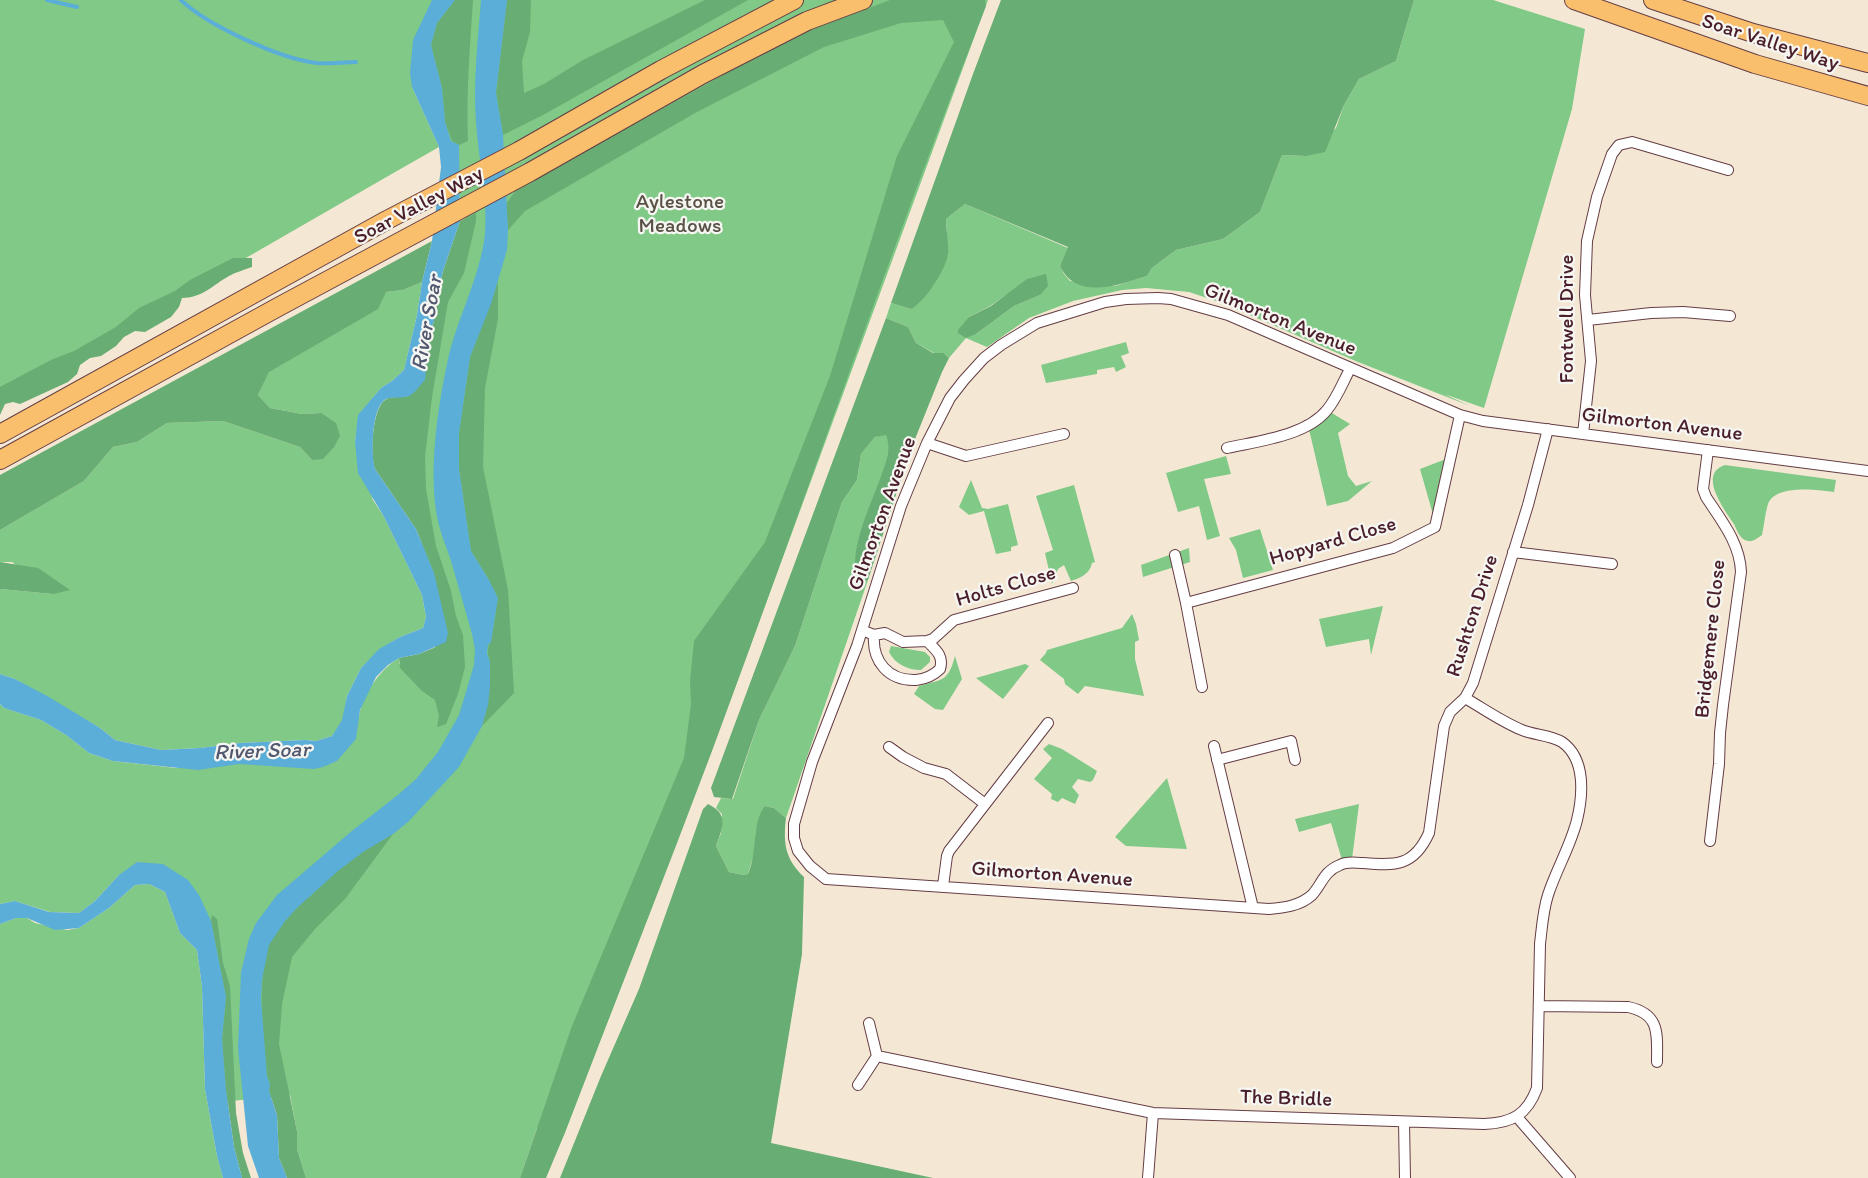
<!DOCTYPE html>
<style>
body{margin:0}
canvas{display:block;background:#f4e8d5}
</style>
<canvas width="1868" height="1178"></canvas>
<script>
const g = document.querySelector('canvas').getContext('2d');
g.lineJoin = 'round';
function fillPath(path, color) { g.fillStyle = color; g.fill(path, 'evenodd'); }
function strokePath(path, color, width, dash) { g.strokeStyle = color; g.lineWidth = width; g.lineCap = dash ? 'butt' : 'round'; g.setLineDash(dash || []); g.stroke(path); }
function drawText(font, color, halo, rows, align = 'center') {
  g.font = font + ' Itim,sans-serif'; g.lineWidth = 4.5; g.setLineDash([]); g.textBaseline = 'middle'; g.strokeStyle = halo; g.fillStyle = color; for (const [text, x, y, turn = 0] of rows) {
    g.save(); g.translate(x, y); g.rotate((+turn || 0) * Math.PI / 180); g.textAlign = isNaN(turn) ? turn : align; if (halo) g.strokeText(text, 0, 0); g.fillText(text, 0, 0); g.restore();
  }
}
fillPath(new Path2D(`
 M0,0H988L712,750L564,1135L537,1128L520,1178H306L297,1149V1131L290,1095L222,1102L188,885L119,875L95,901L79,913L50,912L15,901L0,904V704L4,708L41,720L66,735L89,753L113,761L176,768L239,759L308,766L359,717C362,695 380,669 399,658V664L435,652L422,554L419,393L465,220L448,146L412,87L439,147C293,230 148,316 0,397Z
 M1414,0H1493L1585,29L1572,109L1484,408L1444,394L1470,406L1358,362L1222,303L1189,292L1146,288L1122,290L1073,301L1029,318L987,347L966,338L949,358L944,353H934L916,343L908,327L886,318L891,303L911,309L948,255L946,219L965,204L1068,248L1060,266L1064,274L1070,281L1115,286L1147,276L1152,268L1176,250L1223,239L1260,212L1282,155L1306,156L1336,128L1344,105L1359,79L1396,61ZM1006,295H1040L1014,306L976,334L969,317L990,306Z
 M422,282L417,315L404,370L392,381L381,388L359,415L355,442L373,500L384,517L422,595L426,617L423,628L400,637L380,649L361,668L347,696L343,720L332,736L316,741L305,740L240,743L200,748L161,750L115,740L100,728L15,679L0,674V589L53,594L12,562H0V530L84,481L113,447L137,442L167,423L223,421L300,447L312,460L321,413L302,414L270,408L258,395L269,371L301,353L386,292L403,290Z
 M1126,342L1129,353L1121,356L1126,367L1116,372L1114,367L1097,370V374L1046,383L1041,365Z
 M1327,410L1350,424L1338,433L1348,476L1356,486L1372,481L1348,501L1327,506L1308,425Z
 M886,434L889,443L887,461L863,529L855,574L858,584L868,580L786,818L774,808L765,806L756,829L754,854L748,874L743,875L729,872L716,846L721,833L722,814L716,808L721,798L733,799L759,720L795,646L842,502L857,480L861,454L875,437Z
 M1226,456L1231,474L1204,479L1220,536L1207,540L1199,506L1178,512L1166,473Z
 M1446,459L1434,518L1420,469Z
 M1725,465L1836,480L1834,492C1817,490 1776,484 1768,504C1765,514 1764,526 1762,535C1758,538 1753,542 1748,541C1740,540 1737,530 1734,524C1725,510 1697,474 1725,465Z
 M971,480L982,508L988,509L1008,504L1018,545L1011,547V551L996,554L984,511L969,515L959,507Z
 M1074,485L1095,562L1092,563C1090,574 1080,578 1071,581L1064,565L1058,569L1052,584L1045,553L1053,550L1036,496Z
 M1260,529L1273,570L1243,578L1236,550L1229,538Z
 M1189,548L1190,562L1143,577L1141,565Z
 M1383,606L1371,655L1369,639L1326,647L1319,619Z
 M1132,614L1136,624L1139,640L1135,642V659L1144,696L1085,686L1078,694L1065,684L1064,679L1040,660L1046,653L1047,650L1122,628Z
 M891,646L925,652L930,657V662L921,670C908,670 895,664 889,652Z
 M955,656L962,679L943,710L935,709L914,694L919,686C943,679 948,682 955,656Z
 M1025,664L1029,666L1003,699L976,678Z
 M1049,744L1062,749L1097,771L1093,780L1090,782L1078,779L1072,787L1079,795L1075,804L1062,798L1058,802L1051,799L1052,794L1034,779L1052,758L1043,749Z
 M1167,778L1187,849L1126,846L1115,837Z
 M1359,804L1352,859L1342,860L1331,823L1299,832L1295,819Z
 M149,884L165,892L180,933L197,950L202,987L205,1089L217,1156L223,1178H0V924L16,918H27L35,923L67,930L79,928L109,908L135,885Z`), '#80c986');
fillPath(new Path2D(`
 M455,0H473C470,47 466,94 468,141L459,145L452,141L445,122L442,88L431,45L437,23Z
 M507,0H531L530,32L522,61L524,93L544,84L583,60L705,0H748L543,115L503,135L496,93Z
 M890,0H985L986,6C889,253 804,503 712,751C664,879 613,1007 564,1135L546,1178H520L572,1026L684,758L691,704L690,681L694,641L765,542L830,376L897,156L954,42L943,20L901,23L824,47L697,112L525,211L508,230L506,204L516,190L790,38Z
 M1001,0H1414L1396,61L1359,79L1344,105L1325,152L1306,156L1282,155L1260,212L1223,239L1176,250L1152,268L1147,276C1119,285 1076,301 1060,266L1068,247L965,204L946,219C946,230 949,243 948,254C946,269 925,302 911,309L891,303L973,74Z
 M476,213V221L464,273L448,302L432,397L425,457L426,489L436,546L451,591L456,616L463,635L465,667L458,694L446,724L437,727L439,716L435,700L422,691L400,668L399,658L419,654L436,647L434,573L416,529L375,469C370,455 372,409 385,400C390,396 402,397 408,396L428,342L429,334L434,321L435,304L443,271L460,221Z
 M432,241L422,282L403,290L386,292L378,309L269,372L258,395L270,408L302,414L321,413L336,423L340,436L334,447L323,459L312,460L300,447L223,421L167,423L137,442L113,447L84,481L0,530V475Z
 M233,258H252V267C244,270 236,272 229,276C213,285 202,298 182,298L179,307L171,317L145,332L135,331L124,337L116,346L101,356L90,358L80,365L77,374L68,382L20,404L13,402L5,404L0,415V387L51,360L74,351L116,327L139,308L175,291L190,280Z
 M1046,274L1048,286L1040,295L1014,306L976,334L966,338L958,333V330L969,317L991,306L1027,279Z
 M498,282V319L485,388L483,467L508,590L514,693L482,726C488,706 491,685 490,664C489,655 485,650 491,641L496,611L489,580L471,551L459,469V433L470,357Z
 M886,318L908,327L916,343L933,353H944L949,358L942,372L911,449L868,580L858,584C847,553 869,509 880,479C885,465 892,450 886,435L875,437L861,454L857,480L842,502L795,646L759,720L732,799L714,797L711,788Z
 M0,562L38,568L70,590L53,594L0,589Z
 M708,804C729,814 723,827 716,846L729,872L743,875L748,874C758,852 751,823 765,806L774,808L786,818C783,843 785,859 804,877L802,954L771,1143L933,1178H560L601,1076L639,989L703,809Z
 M393,834L345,899L315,929L292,957L282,1004L279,1044L297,1131V1149L306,1178H287L279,1158L277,1115L269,1091L270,1084L267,1076C264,1033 256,989 268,948C277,920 339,867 363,851C373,845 383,840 393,834Z
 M212,915L217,919L223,963L230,986L236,1113L243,1153L251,1178H242L234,1147L226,1090L222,1039L226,997L211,921Z`), '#68ad73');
fillPath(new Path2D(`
 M432,0H455L437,23L431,45L442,88L445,122L451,141L459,145L460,221L443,271L435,304L434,321L429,334L425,380C421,384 415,393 409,396C402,399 392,396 386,399C371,407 371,455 375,469L416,529L434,573L448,633L446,642L419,654L399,658L388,665L376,677L360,710L356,739L337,761L323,767L314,769L239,764L198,770L113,761L89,753L66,735L41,720L4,708L0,704V674L15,679L49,697L100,728L115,740L161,750L200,748L240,743L305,740L316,741L332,736L342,720L347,696L361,668L379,649L400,637L423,628L426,617L422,595L384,517L358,473L355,442L358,415L381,388L392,381L404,370L417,315L422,282L432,241L441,167L439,147L412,87L410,73L413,40Z
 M481,0H507L496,93L503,135L508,230L507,250L491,304L470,357L459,433V469L471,551L489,580L498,598L491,642L488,645L487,653L490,662V687L488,705L482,726L459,767L408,822L393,834L363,852L338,871L298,907L285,921L269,945L262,980L261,999L267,1076L270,1084L269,1091L277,1115L279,1158L287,1178H259L248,1146L238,1048L241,972L249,939L256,923L277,895L353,830L399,794L416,779L438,752L459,715L474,665L475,650L472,634C465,609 458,585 451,561C447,548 441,535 438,521C428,475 437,411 447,364C456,319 480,279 485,234C488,196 478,158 476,121C473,81 478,40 481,0Z
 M137,862L163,864L188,880L199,895L211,921L226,997L222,1039L226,1090L234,1147L242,1178H223L217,1156L205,1089L202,987L197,950L180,933L165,892L149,884L135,885L109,908L79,928L55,930L27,918H16L0,924V904L15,901L49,912L79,913L95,901L119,875Z`), '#5baed7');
strokePath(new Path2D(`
 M47,0L77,7
 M181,0C207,25 280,59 317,63C329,64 343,62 356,62`), '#5baed7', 4);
const minor = new Path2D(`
 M1588,320L1651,313L1683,312L1730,316
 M1548,429L1528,505L1473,683L1465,698L1450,712L1444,726L1429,833C1414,866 1396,866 1363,863C1355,863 1347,861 1340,865C1324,871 1322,884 1312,895C1300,906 1283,908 1269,909L826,879L810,866L798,851L794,838V824L812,762L857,646L901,506L927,443L950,398L964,380L984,358L1001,345L1037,323L1105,302L1126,299L1158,298L1171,299L1228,315L1460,415L1483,421L1868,471
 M1583,434L1591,361L1585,295L1587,241L1597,197L1612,154L1619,145L1632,142L1728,170
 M927,443L966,456L1064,434
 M1227,448C1258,441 1306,436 1327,410C1337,398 1343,382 1350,369
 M1708,450L1703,489L1706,497C1721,520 1740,543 1741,572L1723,705L1720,733L1719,764L1710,841
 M1513,552L1612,564
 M1175,555L1186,603L1202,687
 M1186,603L1393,548L1435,527L1460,415
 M862,630L874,635L885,633L903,642L927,641L933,639L954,620L1073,588
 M874,635C872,661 888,681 916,680C925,679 933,676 940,669C944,656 936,650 927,641
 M1214,746L1253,908
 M889,747L903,757L924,768L946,774L985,804
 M1217,760L1291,741L1295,760
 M943,886L947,856L949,851L1048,723
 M1540,1006L1628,1007C1661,1014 1657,1035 1657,1062
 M877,1056L1153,1113L1484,1124C1512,1123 1527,1115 1537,1088L1540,944C1542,927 1543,910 1548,895C1556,870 1571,845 1577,820C1583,795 1586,759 1562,742C1550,735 1534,735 1522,730C1502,722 1484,709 1465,698
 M858,1085L877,1056L869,1023
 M1517,1117L1570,1178
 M1404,1122L1405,1178
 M1148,1178L1153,1113`);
const trunk = new Path2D(`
 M1574,0L1755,64L1868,96
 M1653,0L1753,33L1868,63
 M0,434L387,220L519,151L661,70L794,0
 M0,460L280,306L530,172L703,74L807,21L863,0`);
strokePath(minor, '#643d44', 12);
strokePath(trunk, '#643d44', 20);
strokePath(minor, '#fff', 10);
strokePath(trunk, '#f9bf6d', 18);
drawText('21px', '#4a1f2b', '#f6f6f2', [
 ["Soar Valley Way",1770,43,18],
 ["Soar Valley Way",419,206,-28],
 ["Fontwell Drive",1568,319,-90],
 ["Gilmorton Avenue",1280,320,22],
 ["Gilmorton Avenue",1662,425,7],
 ["Gilmorton Avenue",883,514,-70],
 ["Hopyard Close",1333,542,-16],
 ["Holts Close",1006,587,-16],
 ["Rushton Drive",1473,616,-72],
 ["Bridgemere Close",1711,639,-84],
 ["Gilmorton Avenue",1052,875,4],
 ["The Bridle",1286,1099,2]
]);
drawText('21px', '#5a5246', '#f6f6f2', [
 ["Aylestone",680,203],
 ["Meadows",680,227]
]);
drawText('italic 22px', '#515870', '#f6f6f2', [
 ["River Soar",428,323,-80],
 ["River Soar",262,752,-2]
]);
</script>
